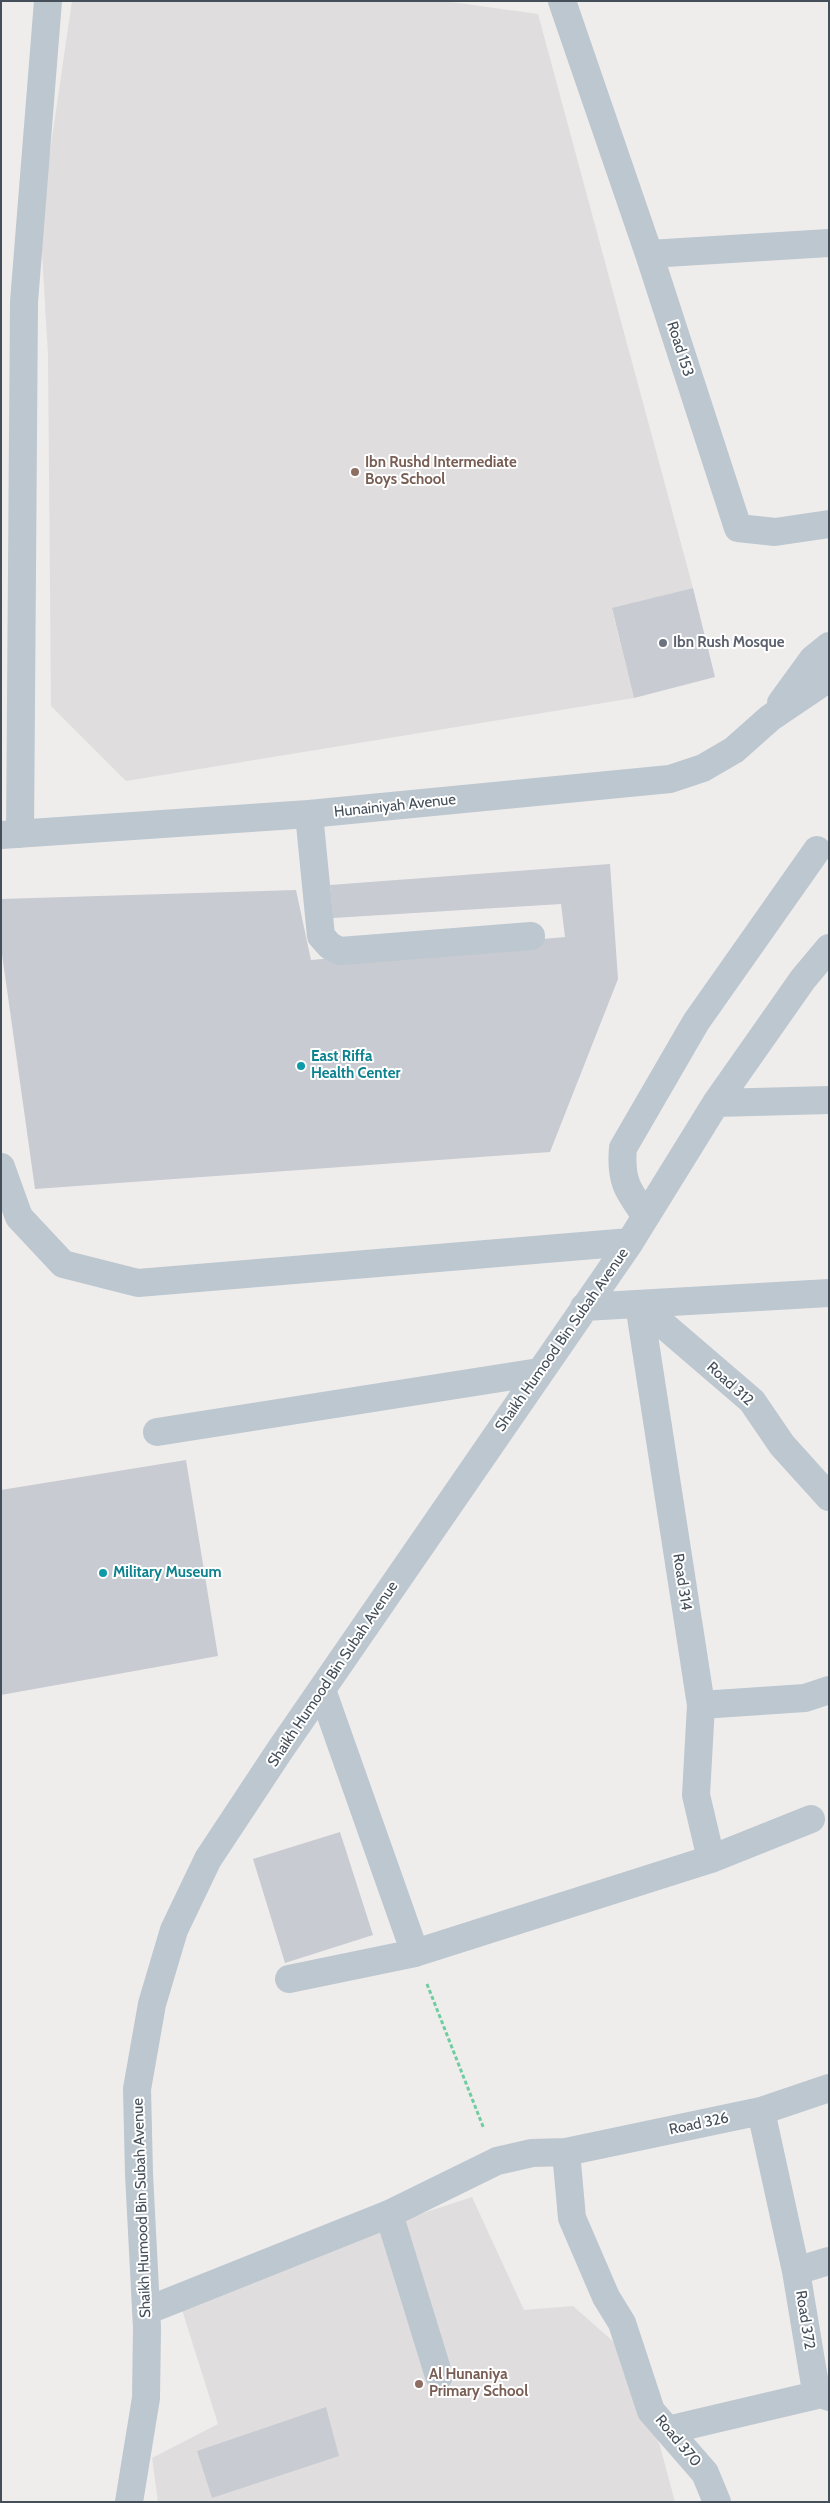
<!DOCTYPE html>
<style>
body{margin:0}
#map{position:relative;width:830px;height:2503px;overflow:hidden;background:#efecec;font-family:Cabin,sans-serif}
canvas{display:block}
.frame{position:absolute;inset:0;border:2px solid #444f5a;pointer-events:none}
</style>
<div id="map">
<canvas width="830" height="2503"></canvas>
<div class="frame"></div>
</div>
<script>
const g = document.querySelector('canvas').getContext('2d');
g.lineJoin = 'round';
function fillPath(path, color) { g.fillStyle = color; g.fill(path, 'evenodd'); }
function strokePath(path, color, width, dash) { g.strokeStyle = color; g.lineWidth = width; g.lineCap = dash ? 'butt' : 'round'; g.setLineDash(dash || []); g.stroke(path); }
function drawText(font, color, halo, rows, align = 'center') {
  g.font = font + ' Cabin,sans-serif'; g.lineWidth = 4; g.setLineDash([]); g.textBaseline = 'middle'; g.strokeStyle = halo; g.fillStyle = color; for (const [text, x, y, turn = 0] of rows) {
    g.save(); g.translate(x, y); g.rotate((+turn || 0) * Math.PI / 180); g.textAlign = isNaN(turn) ? turn : align; if (halo) g.strokeText(text, 0, 0); g.fillText(text, 0, 0); g.restore();
  }
}
fillPath(new Path2D(`
 M72,1H444L538,14L693,588L612,609L634,698L126,781L51,706L48,355L40,220Z
 M472,2197L524,2310L573,2306L615,2343L660,2446L675,2502H158L152,2458L218,2424L177,2294Z`), '#e0ddde');
fillPath(new Path2D(`
 M693,588L715,677L634,698L612,608Z
 M610,864L618,979L550,1152L35,1189L1,947V899L296,890L311,960L565,937L561,904L333,918L330,885Z
 M186,1460L218,1656L1,1695V1490Z
 M340,1832L373,1935L285,1963L253,1859Z
 M326,2407L339,2456L212,2498L197,2451Z`), '#c8cbd1');
strokePath(new Path2D(`
 M427,1984L484,2129`), '#6fcd9f', 3, [4, 2.5]);
strokePath(new Path2D(`
 M562,1L649,254
 M829,243L649,254L738,528L775,532L829,524
 M781,703L813,659L829,646
 M309,814L321,936L330,946L340,951L531,936
 M20,834L24,302L48,1
 M1,835L309,814L670,779L703,768L734,750L770,718L829,678
 M716,1103L829,1100
 M1,1167L19,1217L63,1264L138,1283L630,1242
 M646,1216C628,1191 620,1181 623,1148L696,1022L817,850
 M639,1304L701,1705L696,1795L711,1859
 M639,1304L752,1401L782,1445L829,1497
 M584,1307L829,1293
 M157,1432L539,1372
 M322,1690L415,1953
 M701,1705L805,1698L829,1690
 M289,1979L415,1953L711,1859L811,1819
 M761,2111L796,2271L815,2385L821,2394L829,2397
 M566,2152L761,2111L829,2088
 M389,2214L439,2376
 M796,2271L829,2261
 M146,2311L389,2214L497,2161L532,2153L566,2152L572,2218L606,2297L622,2323L651,2411L705,2473L717,2502
 M668,2430L821,2394
 M129,2502L146,2398L147,2328L139,2174L137,2089L152,2004L174,1930L208,1859L280,1750L630,1242L716,1103L803,979L829,948`), '#bcc7cf', 28);
for (const [x, y, r, color] of [
 [355,472,5,"#8d6e63"],
 [663,643,5,"#6b7280"],
 [301,1066,5,"#0f9aa8"],
 [103,1573,5,"#0f9aa8"],
 [419,2384,5,"#8d6e63"]
]) { const dot = new Path2D(); dot.arc(x, y, r, 0, 2 * Math.PI); g.fillStyle = color; g.fill(dot); strokePath(dot, '#fff', 2); }
drawText('15px', '#444f5a', '#fff', [
 ["Road 153",680,349,72],
 ["Hunainiyah Avenue",395,806,-6],
 ["Shaikh Humood Bin Subah Avenue",562,1340,-55],
 ["Road 312",730,1384,42],
 ["Road 314",682,1582,81],
 ["Shaikh Humood Bin Subah Avenue",333,1674,-56],
 ["Road 326",699,2124,-12],
 ["Shaikh Humood Bin Subah Avenue",142,2208,-92],
 ["Road 372",805,2320,81],
 ["Road 370",678,2441,50]
]);
drawText('bold 15px', '#785e54', '#fff', [
 ["Ibn Rushd Intermediate",365,463],
 ["Boys School",365,480],
 ["Al Hunaniya",429,2375],
 ["Primary School",429,2392]
], 'left');
drawText('bold 15px', '#5b616d', '#fff', [
 ["Ibn Rush Mosque",673,643]
], 'left');
drawText('bold 15px', '#0d838f', '#fff', [
 ["East Riffa",311,1057],
 ["Health Center",311,1074],
 ["Military Museum",113,1573]
], 'left');
</script>
